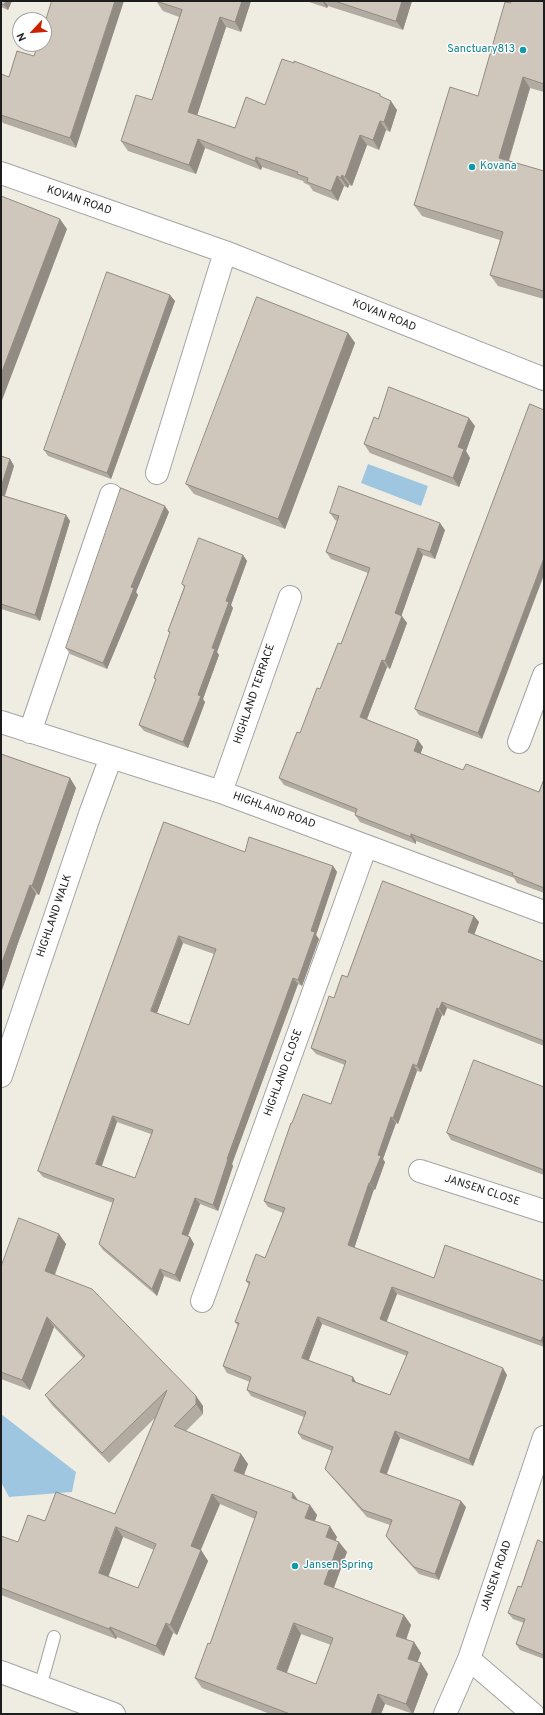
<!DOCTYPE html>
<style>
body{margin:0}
#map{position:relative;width:545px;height:1715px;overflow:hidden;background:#efede2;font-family:Overpass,sans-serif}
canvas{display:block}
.frame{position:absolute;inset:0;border:2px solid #1d1d1d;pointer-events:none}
.north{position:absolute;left:12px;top:12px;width:40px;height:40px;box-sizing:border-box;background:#fff;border:1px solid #a5a5a5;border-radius:50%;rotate:244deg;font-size:11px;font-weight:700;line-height:16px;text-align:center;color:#1d1d1d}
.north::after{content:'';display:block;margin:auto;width:14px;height:18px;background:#ca2300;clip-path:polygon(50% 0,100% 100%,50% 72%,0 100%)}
</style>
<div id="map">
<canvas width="545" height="1715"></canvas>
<div class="frame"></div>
<div class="north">N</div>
</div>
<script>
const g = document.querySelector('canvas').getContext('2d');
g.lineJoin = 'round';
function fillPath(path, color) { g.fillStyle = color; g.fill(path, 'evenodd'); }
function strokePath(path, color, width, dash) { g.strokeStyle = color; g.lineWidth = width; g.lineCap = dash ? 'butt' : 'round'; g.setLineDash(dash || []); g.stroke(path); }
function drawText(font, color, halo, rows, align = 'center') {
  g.font = font + ' Overpass,sans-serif'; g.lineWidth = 3; g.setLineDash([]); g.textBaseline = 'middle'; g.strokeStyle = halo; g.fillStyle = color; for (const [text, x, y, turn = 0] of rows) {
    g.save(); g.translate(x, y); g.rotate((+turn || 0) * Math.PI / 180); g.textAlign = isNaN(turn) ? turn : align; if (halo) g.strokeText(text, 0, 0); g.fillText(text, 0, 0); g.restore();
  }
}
fillPath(new Path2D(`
 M368,464L428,486L421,506L361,483Z
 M1,1414L76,1472L72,1492L9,1497L1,1482Z`), '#9fc6e0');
const lane = new Path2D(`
 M40,1687L54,1637`);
const street = new Path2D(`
 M1,173L225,252L544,379
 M157,473L225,252
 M1,722L221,792L544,912
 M30,732L111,495
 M519,742L544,675
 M221,792L290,597
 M1,1076L90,814L111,757
 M420,1171L544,1211
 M202,1301L366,846
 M469,1659L533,1714
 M1,1672L114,1714
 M445,1714L469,1659L544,1437`);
strokePath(lane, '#a4a4a4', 14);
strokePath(street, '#a4a4a4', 24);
strokePath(lane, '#fff', 12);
strokePath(street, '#fff', 22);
fillPath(new Path2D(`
 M1,1H12L8,10L1,7Z
 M156,1H251L241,32L226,27L197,115L235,128L265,105L383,98L397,110L390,132L386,130L379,150L367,145L352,186L349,185L348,188L344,186L338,201L313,191L309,185L304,183L303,181L262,167L261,170L205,148L196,174L128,151L121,141L152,100L179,17L163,11Z
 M306,1H412L403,30L328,6L327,8Z
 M544,1V92L530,88L509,161L544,171V299L498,286L490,275L500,240L422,216L414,205L478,96Z
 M17,51L76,148L3,123L1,120V74L9,77Z
 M170,295L175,301L111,479L48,456L44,450Z
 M348,333L355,343L285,529L194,494L186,484Z
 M530,404L482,739L419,715L415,709Z
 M378,419L475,426L466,451L470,458L459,487L370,453L364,444Z
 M1,456L10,459L14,466L5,496L66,515L70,521L40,621L1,609Z
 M169,512L136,592L138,595L107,669L70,654L66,648Z
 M330,513L445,530L435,559L423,555L401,616L407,623L390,669L387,667L367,719L423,747L420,754L463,770L539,792L544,779V893L517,883L514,878L416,841V844L360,822L355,815V813L284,785L279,778L341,644L368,573L331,559L326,552L337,521L335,520Z
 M243,555L247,561L231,605L233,608L217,652L219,655L203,699L205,702L188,748L144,731L139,725L156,681L154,678L170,634L168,631L184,587L182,584Z
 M1,754L70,778L76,788L39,895L36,894L18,943L1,993Z
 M164,822L245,852L333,866L337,872L316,935L319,939L302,986L298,984L232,1164L233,1166L218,1211L200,1204L188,1236L190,1237L194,1244L180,1282L164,1276L157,1296L103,1250L99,1244L113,1203L43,1177L38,1171ZM183,943L214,954L189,1025L157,1013ZM117,1122L151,1134L135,1178L102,1166Z
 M474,916L479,922L474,934L544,962V1046L447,1008L444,1016L442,1015L421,1072L417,1071L398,1124L396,1123L383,1159L385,1162L375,1190L374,1189L354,1248L434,1278L544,1281V1347L397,1294L386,1322L507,1375L473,1466L400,1438L387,1474L466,1507L439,1580L419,1574L391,1543L386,1536L390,1525L367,1517L330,1475L325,1469L332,1451L302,1439L298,1433L304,1417L251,1396L247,1390L250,1382L227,1373L223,1366L238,1326L235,1322L249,1285L246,1281L265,1258L283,1213L268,1207L264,1201L292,1123L331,1104L345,1065L316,1054L311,1048L334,998L347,977ZM322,1324L407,1356L390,1395L356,1382L309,1360Z
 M544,1087V1175L451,1140L447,1133Z
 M59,1234L66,1244L55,1275L196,1396L203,1406V1414L186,1431L241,1454L248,1464L244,1475L299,1501L310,1505L317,1515L315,1521L337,1537L335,1540L347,1552L334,1588L404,1615L411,1625L406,1640L414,1642L421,1653L417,1662L421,1663L428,1674L413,1714L385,1704L381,1714H270L202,1688L195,1678L210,1644L255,1519L220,1504L201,1550L208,1561L177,1635L173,1633L164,1656L117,1637L116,1639L1,1595V1536L18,1542L45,1521L115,1514L155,1418L109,1463L52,1405L45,1395L83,1358L54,1327L30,1390L1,1379V1267ZM123,1537L154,1550L138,1588L108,1576ZM301,1634L331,1645L316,1684L287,1673Z
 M544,1543V1659L520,1650L516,1644L524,1623L513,1619L508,1613Z`), '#b2aba1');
fillPath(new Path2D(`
 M6,1H12L8,10L4,5Z
 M115,1H124L76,148L70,138Z
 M242,1H251L241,32L235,22Z
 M322,1H324L328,6L327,8Z
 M402,1H412L403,30L396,21Z
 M220,17L226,27L195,122L188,112Z
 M523,77L530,88L506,169L499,158Z
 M391,101L397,110L390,132L384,122Z
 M380,121L386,130L379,150L373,140Z
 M360,135L367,145L352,186L345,177Z
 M198,139L205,148L196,174L189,165Z
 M256,157L262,167L261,170L255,161Z
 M342,175L349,185L348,188L341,178Z
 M337,176L344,186L338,201L331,191Z
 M60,219L67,229L1,403V374Z
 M170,295L175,301L111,479L107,473Z
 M348,333L355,343L285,529L278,519Z
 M469,418L475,426L466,451L470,458L459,487L453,478L458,447Z
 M10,459L14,466L3,501L1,498V487Z
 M165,506L169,512L136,592L138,595L107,669L103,663L131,587Z
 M66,515L70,521L40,621L35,615Z
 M440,523L445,530L435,559L430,552Z
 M418,548L423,555L400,620L395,613Z
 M243,555L247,561L231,605L233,608L217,652L219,655L203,699L205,702L188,748L183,742L226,601Z
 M544,558V575L482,739L478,733Z
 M402,616L407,623L390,669L385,661Z
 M382,660L387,667L365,724L360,717Z
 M418,740L423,747L419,758L414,751Z
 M70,778L76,788L39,895L32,886Z
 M411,834L416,841V844L411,837Z
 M333,866L337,872L316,935L319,939L302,986L298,980L311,931Z
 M30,885L36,894L18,943L1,993V965Z
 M474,916L479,922L473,938L468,932Z
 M179,936L183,943L155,1018L151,1011Z
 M293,978L298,984L232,1164L233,1166L218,1211L213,1205L227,1159Z
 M442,1002L447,1008L444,1016L439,1009Z
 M437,1008L442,1015L421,1072L417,1066Z
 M413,1064L417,1071L398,1124L393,1118Z
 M113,1116L117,1122L100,1170L96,1164Z
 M391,1117L396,1123L383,1159L385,1162L375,1190L370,1183L378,1155Z
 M369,1183L374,1189L353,1252L348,1245Z
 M195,1198L200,1204L186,1241L182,1234Z
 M59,1234L66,1244L52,1281L45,1271Z
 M190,1237L194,1244L180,1282L175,1275Z
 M160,1269L164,1276L157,1296L152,1289Z
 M392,1287L397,1294L385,1326L380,1319Z
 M47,1317L54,1327L30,1390L22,1380Z
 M318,1317L322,1324L307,1364L302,1358Z
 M544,1334V1345L541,1341Z
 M503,1368L507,1375L473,1466L469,1460Z
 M353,1377L357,1384L352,1381Z
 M196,1396L203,1406V1414L196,1404Z
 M395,1431L400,1438L385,1478L380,1472Z
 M241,1454L248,1464L241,1482L234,1471Z
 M293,1493L300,1503L292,1498Z
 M212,1494L220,1504L198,1556L191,1546Z
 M461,1501L466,1507L439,1580L435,1574Z
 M310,1505L317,1515L312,1528L305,1518Z
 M330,1526L337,1537L333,1547L326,1537Z
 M116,1527L123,1537L106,1583L99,1573Z
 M339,1542L347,1552L331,1595L324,1584Z
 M201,1550L208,1561L177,1635L170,1625Z
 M404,1615L411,1625L404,1646L396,1636Z
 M166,1623L173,1633L164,1656L156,1646Z
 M294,1623L301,1634L284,1679L277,1669Z
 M110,1627L117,1637L116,1639L109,1629Z
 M414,1642L421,1653L415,1669L408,1659Z
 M421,1663L428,1674L413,1714L406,1704Z
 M378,1694L385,1704L381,1714H371Z`), '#918b83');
const building = new Path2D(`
 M1,1H6L4,5L1,3Z
 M52,1H115L70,138L1,115V74L9,77L17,51L34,56L38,44H44V26Z
 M156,1H242L235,22L220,17L188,112L235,128L246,97L265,105L282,59L294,63V61L380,94V96L391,101L384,122L380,121L373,140L360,135L345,177L342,175L341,178L337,176L331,191L307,182L308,178L297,174L298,172L256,157L255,161L198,139L189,165L121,141L136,95L152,100L182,10Z
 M335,1H402L396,21Z
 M511,1H544V84L523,77L499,158L544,171V291L490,275L503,232L414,205L450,87L478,96L505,2L510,3Z
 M1,196L60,219L1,374Z
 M107,272L170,295L107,473L44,450Z
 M257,297L348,333L278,519L186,484Z
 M389,387L469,418L458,447L464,449L453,478L364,444L374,417L378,419Z
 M530,404L544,410V558L478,733L415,709Z
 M1,456L10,459L1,487Z
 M339,486L440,523L430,552L418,548L395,613L402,616L385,661L382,660L360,717L418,740L414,751L463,770L466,764L539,792L544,779V888L512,875L513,873L411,834V837L355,815L357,809L279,778L297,732L300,733L317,688L320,689L338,643L341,644L370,568L326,552L339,516L330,513Z
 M121,488L165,506L131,587L134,588L103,663L66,648Z
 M1,495L66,515L35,615L1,604Z
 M199,538L243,555L226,601L229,602L212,648L215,649L198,695L201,696L183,742L139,725L156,679L154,678L170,632L168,631L185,586L182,584Z
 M1,754L70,778L32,886L30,885L1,965Z
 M164,822L245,852L249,837L333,866L311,931L315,932L298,980L293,978L227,1159H228L213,1205L195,1198L182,1234L190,1237L175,1275L160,1269L152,1289L99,1244L114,1199L38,1171ZM179,936L216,949L189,1025L151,1011ZM113,1116L153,1130L135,1178L96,1164Z
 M383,881L474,916L468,932L544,962V1041L442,1002L439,1009L437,1008L417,1066L413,1064L393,1118L391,1117L378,1155L381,1156L370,1183H369L348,1245L434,1278L445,1245L544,1281V1334L541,1341L392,1287L380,1319L503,1368L469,1460L395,1431L380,1472L461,1501L435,1574L414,1567L386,1536L392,1520L363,1510L325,1469L333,1447L298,1433L306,1412L247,1390L251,1377L223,1366L239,1323L235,1322L250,1282L246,1281L256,1254L265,1258L285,1208L264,1201L291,1123H292L303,1094L331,1104L346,1061L311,1048L329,996L334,998L342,975L347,977ZM318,1317L408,1352L390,1395L352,1381L353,1377L302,1358Z
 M474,1060L544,1087V1170L447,1133Z
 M19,1218L59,1234L45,1271L92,1289L196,1396V1404L174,1426L241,1454L234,1471L293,1493L292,1498L310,1505L305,1518L330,1526L326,1537L339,1542L324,1584L404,1615L396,1636L414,1642L408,1659L421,1663L406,1704L378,1694L371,1714H290L195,1678L208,1643L210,1644L257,1512L212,1494L191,1546L201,1550L170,1625L166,1623L156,1646L110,1627L109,1629L1,1588V1536L18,1542L28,1515L45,1521L56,1492L115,1514L167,1390L102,1453L45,1395L85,1356L47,1317L22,1380L1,1372V1267ZM116,1527L156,1544L138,1588L99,1573ZM294,1623L333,1638L316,1684L277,1669Z
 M538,1540L544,1543V1655L516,1644L525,1619L508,1613L518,1586L521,1587Z`);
fillPath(building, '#cfc7bb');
strokePath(building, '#918b83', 1);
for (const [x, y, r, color] of [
 [523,50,4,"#0f9aa8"],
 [472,167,4,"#0f9aa8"],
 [295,1566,4,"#0f9aa8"]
]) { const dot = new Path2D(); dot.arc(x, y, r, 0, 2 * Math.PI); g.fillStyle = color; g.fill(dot); strokePath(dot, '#fff', 1.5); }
drawText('11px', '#0d838f', '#fff', [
 ["Sanctuary813",515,50,"right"],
 ["Kovana",480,167],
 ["Jansen Spring",303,1566]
], 'left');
drawText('11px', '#1d1d1d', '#fff', [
 ["KOVAN ROAD",79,201,19],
 ["KOVAN ROAD",384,316,22],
 ["HIGHLAND TERRACE",255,694,-71],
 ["HIGHLAND ROAD",274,811,20],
 ["HIGHLAND WALK",55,916,-71],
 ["HIGHLAND CLOSE",284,1073,-70],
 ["JANSEN CLOSE",482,1191,18],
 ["JANSEN ROAD",497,1576,-71]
]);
</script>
